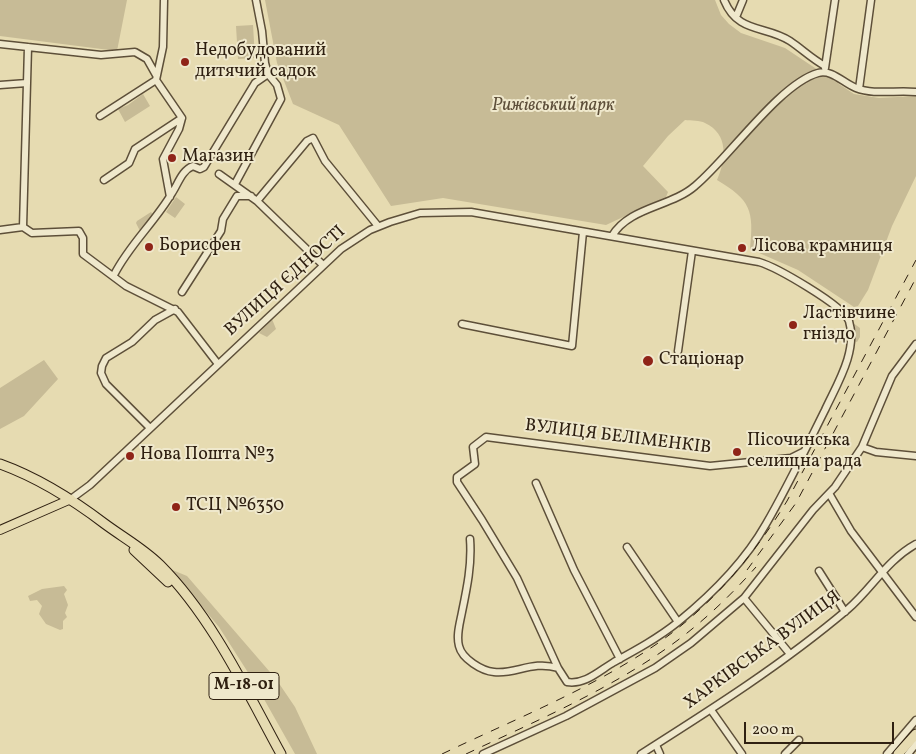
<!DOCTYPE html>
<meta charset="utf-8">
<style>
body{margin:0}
#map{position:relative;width:916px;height:754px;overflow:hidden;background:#e6dbb1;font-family:Vollkorn,serif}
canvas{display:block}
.scale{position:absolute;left:744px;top:722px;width:150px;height:22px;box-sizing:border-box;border:2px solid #2f2011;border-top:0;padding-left:6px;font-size:15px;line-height:18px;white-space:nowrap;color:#2f2011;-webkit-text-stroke:4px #efe8cc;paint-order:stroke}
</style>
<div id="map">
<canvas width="916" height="754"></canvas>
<div class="scale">200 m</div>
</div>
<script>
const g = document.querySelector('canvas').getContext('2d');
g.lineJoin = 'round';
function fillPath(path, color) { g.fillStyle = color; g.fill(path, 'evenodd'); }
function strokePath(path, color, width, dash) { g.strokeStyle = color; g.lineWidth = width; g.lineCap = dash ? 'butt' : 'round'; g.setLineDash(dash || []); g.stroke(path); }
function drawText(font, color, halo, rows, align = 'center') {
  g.font = font + ' Vollkorn,serif'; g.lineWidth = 4; g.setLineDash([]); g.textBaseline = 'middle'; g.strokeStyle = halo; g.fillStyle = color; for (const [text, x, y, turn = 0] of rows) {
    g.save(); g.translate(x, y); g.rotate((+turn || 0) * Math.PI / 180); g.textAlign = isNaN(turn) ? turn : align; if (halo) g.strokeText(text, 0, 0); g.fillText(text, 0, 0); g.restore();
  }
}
fillPath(new Path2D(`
 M0,0H127L117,51L0,36Z
 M265,0H715L721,15L729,24L741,33L785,48L854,94L879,98L916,96V176L892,226L868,290L858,306L854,307L798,270L750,249C754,211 751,200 717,180C726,160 729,134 705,123C700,120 691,121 685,120L668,136L643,166L668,192L666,197L606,225L443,198L391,206L339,125L293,104L277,63Z
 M253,25L255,58L238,59L236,26Z
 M143,94L150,106L125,122L118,109L128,105Z
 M176,197L185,204L175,218L166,212Z
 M151,212L154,216L141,233L136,223L137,221Z
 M272,319L276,329L267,337L259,333Z
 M853,323L860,328V337L857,342L854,341Z
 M44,360L58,379L24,416L0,429V388Z
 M170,569L187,576L276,679L295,707L317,754H295L256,685L219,627Z
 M64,586L67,590L64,594L68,605L65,613L67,617L63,621V629L60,630L46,624L39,614L42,606L37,600L30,601L28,596L42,589Z`), '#c7bb96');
const minor = new Path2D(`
 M164,0L163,47L156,80L182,118L179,129L163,159L170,197
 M724,0C738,34 765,25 790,41C802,49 812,59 825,66
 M736,17L743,0
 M0,44L101,55L135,52L147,59L156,75
 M28,47L23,227L32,233L79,231L83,238V254L126,286L178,312L218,364
 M825,68L835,0
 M0,85L27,83
 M859,89L871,0
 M100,116L156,80
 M219,174L257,201L323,265
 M104,180L129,163L135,149L182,118
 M235,184L281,99L277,85L268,74L265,63L262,31L256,0
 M257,201L307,141L313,138L325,161L378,226
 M0,230L23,227
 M612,236C629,207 671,207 695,186C728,159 779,84 818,73C832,69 843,83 856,88C874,95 896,90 916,92
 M114,275C129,245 155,222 172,193C178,184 182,170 193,166L200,169L204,167L255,83L268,74
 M182,292L221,231L223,219L237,196H251
 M462,324L572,346L583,232
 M678,351L692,251
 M150,428L106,384L101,373L102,366L106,358L132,342L155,320L175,309
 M862,447L876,452L916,456
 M536,483L574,570L620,659
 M830,495L851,531L916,617
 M71,499L90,485L341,249L370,230L390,222L420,213L471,212L759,262C776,267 843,305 849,321C858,351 837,384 825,410C806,448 787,488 766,524C745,561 710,596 678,622C658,638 636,650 614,662C599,671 585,685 567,682L558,668C532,660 515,675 494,672C482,671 462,659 459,646C456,635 460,623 462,612C467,588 472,564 470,539
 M627,547L678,622
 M819,571L845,612
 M744,598L790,654
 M558,668L517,578L482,520L457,482V477L475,464L473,447L486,437L710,466L791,458L803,452
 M711,710L742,754
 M656,745L660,754
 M483,754L566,716L655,668L691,643L744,598L813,510L835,487L862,447L892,376L916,344
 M641,754C712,709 783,664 848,609C872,588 887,560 916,544
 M785,754L799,740
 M887,754L916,720
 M908,754L916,744`);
const major = new Path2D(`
 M0,530L71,499`);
const highway = new Path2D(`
 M0,464C39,478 72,499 105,524C124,538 144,549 160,565C212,617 246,690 281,754
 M134,550L168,582
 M898,754L916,734`);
strokePath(minor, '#5d4f39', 9);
strokePath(major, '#2f2011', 10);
strokePath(highway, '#2f2011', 11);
strokePath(minor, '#efe8cc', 6);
strokePath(major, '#e6dbb1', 8);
strokePath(highway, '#e6dbb1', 9);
strokePath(new Path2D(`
 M747,570L796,503L916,278
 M442,754C515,719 594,688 661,641C713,604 754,555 787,501L916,260
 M466,754C538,720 614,688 678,640C706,619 732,594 756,567`), '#2f2011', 1, [9, 9]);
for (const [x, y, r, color] of [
 [185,62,5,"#8f2418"],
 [172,158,5,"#8f2418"],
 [149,247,5,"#8f2418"],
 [742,248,5,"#8f2418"],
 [793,325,5,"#8f2418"],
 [648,361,6,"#8f2418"],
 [737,452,5,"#8f2418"],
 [130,456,5,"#8f2418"],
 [176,507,5,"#8f2418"]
]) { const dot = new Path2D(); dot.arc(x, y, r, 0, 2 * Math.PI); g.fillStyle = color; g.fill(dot); strokePath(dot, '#efe8cc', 2); }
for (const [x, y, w] of [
 [244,686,70]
]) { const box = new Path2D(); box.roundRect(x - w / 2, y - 13.5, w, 27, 4); g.fillStyle = '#efe8cc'; g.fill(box); strokePath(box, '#2f2011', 1); }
drawText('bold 16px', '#2f2011', null, [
 ["М-18-01",244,686]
]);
drawText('18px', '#2f2011', '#efe8cc', [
 ["Недобудований",195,52],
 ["дитячий садок",195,73],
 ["Магазин",182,158],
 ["Борисфен",159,247],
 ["Лісова крамниця",752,248],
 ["Ластівчине",803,315],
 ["гніздо",803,336],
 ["Стаціонар",659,361],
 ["Пісочинська",747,442],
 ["селищна рада",747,463],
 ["Нова Пошта №3",140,456],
 ["ТСЦ №6350",186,507]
], 'left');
drawText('italic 18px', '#5d4e39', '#efe8cc', [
 ["Рижівський парк",553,107]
]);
drawText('18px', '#2f2011', '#efe8cc', [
 ["ВУЛИЦЯ ЄДНОСТІ",286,282,-42],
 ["ВУЛИЦЯ БЕЛІМЕНКІВ",618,438,7],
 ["ХАРКІВСЬКА ВУЛИЦЯ",763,651,-36]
]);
</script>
